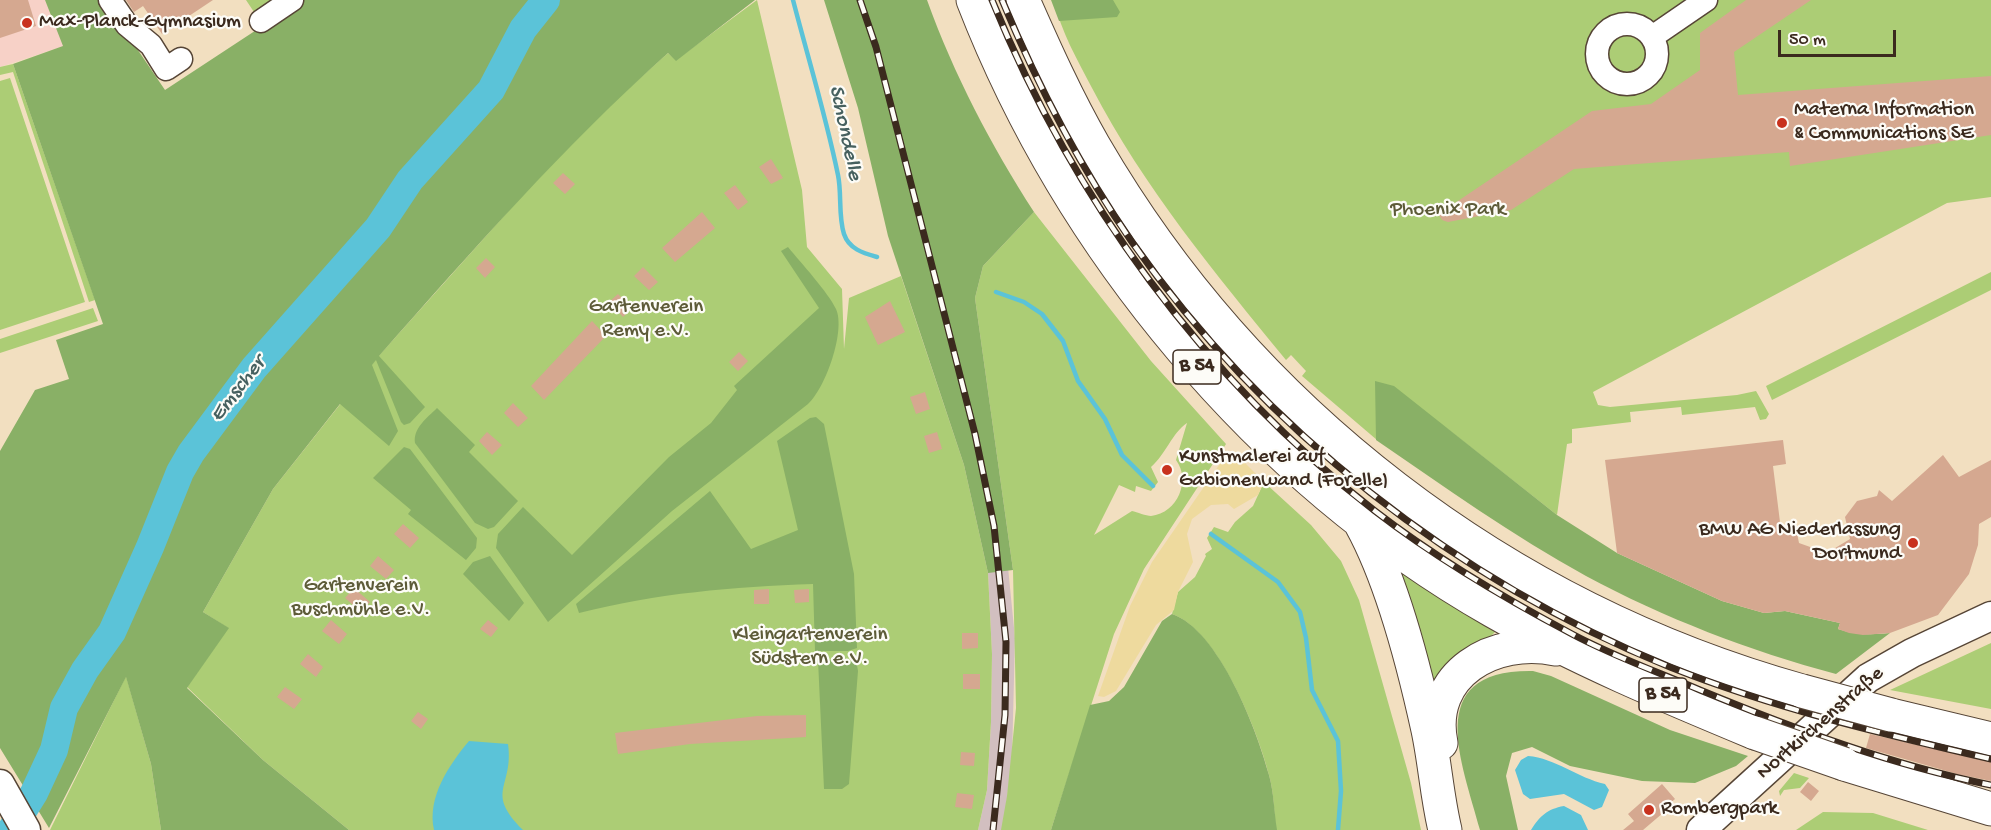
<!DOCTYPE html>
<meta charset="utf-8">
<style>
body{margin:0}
#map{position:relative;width:1991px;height:830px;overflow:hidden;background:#f2dfc0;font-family:"Gochi Hand",sans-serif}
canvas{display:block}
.scale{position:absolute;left:1778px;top:30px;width:118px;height:27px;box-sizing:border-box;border:3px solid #3b2a1e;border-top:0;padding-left:8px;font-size:18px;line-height:21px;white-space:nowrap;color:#3b2a1e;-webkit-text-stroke:4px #fdfcf7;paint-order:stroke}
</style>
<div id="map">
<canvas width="1991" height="830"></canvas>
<div class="scale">50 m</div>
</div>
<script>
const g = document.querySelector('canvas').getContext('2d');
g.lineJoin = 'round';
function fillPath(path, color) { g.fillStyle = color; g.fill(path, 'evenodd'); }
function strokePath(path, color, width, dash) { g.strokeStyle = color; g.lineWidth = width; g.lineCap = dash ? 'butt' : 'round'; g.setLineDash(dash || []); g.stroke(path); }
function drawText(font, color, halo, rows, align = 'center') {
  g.font = font + ' "Gochi Hand",sans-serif'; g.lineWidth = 4.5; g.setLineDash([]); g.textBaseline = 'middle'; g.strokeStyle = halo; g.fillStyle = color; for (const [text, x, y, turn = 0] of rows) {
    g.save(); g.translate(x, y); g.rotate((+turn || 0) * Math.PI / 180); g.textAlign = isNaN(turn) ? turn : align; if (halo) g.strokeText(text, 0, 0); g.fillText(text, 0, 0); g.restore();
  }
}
fillPath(new Path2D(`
 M0,0H45L64,46L0,67Z`), '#f7d1c7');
fillPath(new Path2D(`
 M1006,547L1015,638L1012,759L1003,830H978L987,790L991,722L992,654L988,573Z`), '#d2bfc0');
fillPath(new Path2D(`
 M246,0H273L254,12Z
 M757,0L802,190L807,247L842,289L844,349L849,298L901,276L964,465L988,573L992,654L991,722L987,790L978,830H349L263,760L187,687L228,628L203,612L273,489L376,359L529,188L601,113L668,53L676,60Z
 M1054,0H1991V197L1947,203L1593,392L1598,405L1610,407L1737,395L1756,391L1769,414L1766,419L1760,420L1755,407L1682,415L1681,407L1630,412L1631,422L1572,429V443L1567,444L1557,515L1445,427L1377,440L1302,376L1306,371L1291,355L1286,360C1215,273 1144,188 1092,88C1077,59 1061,32 1054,0Z
 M13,64L95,300L89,302L13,72L0,75V67Z
 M10,78L85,302L0,330V81Z
 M1034,212L1151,361L1226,444L1144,569L1114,634L1051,830H1001L1007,796L1016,708L1013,570L975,298L983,266ZM1187,423L1176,460C1191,480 1178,513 1151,516C1146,516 1137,512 1132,511L1094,535L1119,485L1135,492L1136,486L1151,491L1158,482L1151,467C1166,454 1172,433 1187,423Z
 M1991,272V290L1772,400L1766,386Z
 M93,308L98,321L0,353V339Z
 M1264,482L1311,525L1341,561L1359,600L1411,783L1421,830H1276C1274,812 1274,793 1269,775C1258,731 1218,630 1172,614L1178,592L1195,577L1206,556L1205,554L1212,549L1207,538L1214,527L1228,532L1235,522L1253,506Z
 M1390,565L1495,632L1433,696Z
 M1991,643V709L1890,690Z
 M126,676L151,764L161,830H50Z
 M1794,773L1809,778L1800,788L1784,790L1780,796L1779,791Z
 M1823,812L1873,813L1928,830H1796Z`), '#accd75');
fillPath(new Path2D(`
 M45,0H104L165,90L302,0H755L676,61L668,53C563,147 472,251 379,356L425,407L410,423L404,425L401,422L376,360L372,365L398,431L389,446L340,404L273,489L203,612L229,628L187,688L263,760L349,830H161L151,764L126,677L49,828L0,748V451L35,390L69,379L56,340L103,324L13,64L63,46Z
 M824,0H927C954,75 991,145 1034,212L983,266L975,298L1013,570L988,573L964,465L888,236L858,108Z
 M1051,0H1113L1120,12L1117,17L1059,21Z
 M788,247C801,263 828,292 836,309C846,331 825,389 808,404L672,511L548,622L496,548L498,534L523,507L572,555L669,457L711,423L737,390L734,386L819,308L781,251Z
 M1375,381L1394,386L1557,515L1617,553L1722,601L1764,613L1785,611L1840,623L1838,629C1856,635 1871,635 1890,633L1836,674C1750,651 1664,618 1586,576C1513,536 1445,487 1376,440Z
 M437,408L475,445L469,452L518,501L494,527L488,529L475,523L415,443C413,428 427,418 437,408Z
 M816,417L824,424L854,574L857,648L848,651H815L813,584C732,587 658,593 579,613L576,604L710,491L751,549L798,530L777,441L810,418Z
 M404,447L410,449L477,538L476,548L466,560L408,514L411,510L373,478Z
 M490,556L524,603L509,621L463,574L473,562Z
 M1172,614C1219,630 1257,730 1269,775C1274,793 1274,812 1277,830H1051L1090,705L1109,701L1124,687L1162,621Z
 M847,659L857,665L858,671L849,784L842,789H824L818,660Z
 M1533,671L1551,676L1670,730L1748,756L1736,766L1695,783L1642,781L1570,766L1532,747L1512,753L1506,776L1518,830H1480C1462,762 1421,669 1533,671Z`), '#89b066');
fillPath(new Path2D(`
 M1228,452L1232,455L1234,452L1264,482L1258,495L1234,509L1228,504L1211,505L1192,519L1187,534L1193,562L1178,592L1174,610L1156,625L1116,691L1104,697L1098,696L1130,606L1152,562Z`), '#eeda9e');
fillPath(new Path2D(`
 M469,741L508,744C514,788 484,791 523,830H434C427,797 449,765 469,741Z
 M1528,756C1555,758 1578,778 1605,784L1609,790L1602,807L1594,810L1564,794L1530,799L1523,794L1515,770L1521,760Z
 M1564,806L1581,815L1588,830H1531C1540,816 1547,809 1564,806Z`), '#5bc3d8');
strokePath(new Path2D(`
 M793,0C808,58 826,116 838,175C842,194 838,215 844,234C849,249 863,253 877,257
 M996,292L1024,302L1042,314L1063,341L1078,381L1105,419L1122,455L1153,486
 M1211,534L1278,582L1300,612L1306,638L1312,690L1338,741L1341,791L1338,830`), '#5bc3d8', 4.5);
strokePath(new Path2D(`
 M11,830L34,793L54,750L64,708L85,670L112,632L150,547L180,472L191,453L254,368L378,228L410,180L491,90L523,29L546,0`), '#5bc3d8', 28);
fillPath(new Path2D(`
 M0,0H28L36,26L0,38Z
 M126,0H213L162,34L143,6L134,12Z
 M1746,0H1811L1734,52L1738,95L1991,76V135L1790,166L1789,152L1574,169L1511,210L1448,222L1442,220L1439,215L1443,211L1592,111L1651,104L1700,70V33Z
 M771,159L783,178L771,184L759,167Z
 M563,173L575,184L565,194L553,183Z
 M735,185L748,202L738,210L724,193Z
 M702,212L715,228L675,262L662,248Z
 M486,258L495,267L485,278L476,268Z
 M643,267L658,282L649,290L634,276Z
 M618,294L632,308L623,317L609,302Z
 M890,301L905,332L878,345L865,317Z
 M592,321L606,336L544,400L531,386Z
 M739,352L748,361L738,371L729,362Z
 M925,392L930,409L916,414L910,397Z
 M513,403L528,418L518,427L504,413Z
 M487,432L502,445L492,455L479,441Z
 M937,432L942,449L929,453L924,436Z
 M1783,440L1786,464L1773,466L1781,530L1796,528L1799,543L1827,553L1850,539L1845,517L1857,501L1877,496L1879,490L1892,501L1943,455L1959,477L1991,460V517L1979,524L1978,545L1969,574L1938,615L1890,633L1863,635L1849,633L1838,629L1840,623L1785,611L1764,613L1722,601L1617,553L1605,460Z
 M403,524L419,538L410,548L394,534Z
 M378,556L394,570L386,579L370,566Z
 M354,588L370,602L361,612L345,598Z
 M769,589V604H754V590Z
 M809,589V602L795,603L794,590Z
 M331,620L347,634L339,644L322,631Z
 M488,620L498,628L491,637L480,629Z
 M962,633H978V648L962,649Z
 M308,654L323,667L316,677L300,664Z
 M963,674H980V689H963Z
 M285,687L302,699L294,709L277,697Z
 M418,712L428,719L421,729L411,721Z
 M806,715V737L690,744L618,754L615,733L757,716Z
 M1870,734L1991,762V781L1957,774L1866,748Z
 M961,752L975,753L974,766L960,765Z
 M1808,782L1819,791L1811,801L1800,792Z
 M1662,784L1675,799L1668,805L1670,807L1643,830H1623L1634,821L1628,814Z
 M957,793L974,795L972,809L955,807Z`), '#d5a890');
const minor = new Path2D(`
 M110,0L127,25L151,45L166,69L181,59
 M261,21L292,0
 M1597 54a30 30 0 1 1 60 0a30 30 0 1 1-60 0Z
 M1652,37L1706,0`);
const major = new Path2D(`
 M0,784L26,830
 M1701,830L1868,678L1912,653L1991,616`);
const highway = new Path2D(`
 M973,0C1070,250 1259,477 1493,611C1577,659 1666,696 1755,733
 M1023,0C1045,50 1067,99 1094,146C1250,414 1505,608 1802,691
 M1361,524C1393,582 1414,666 1428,730C1435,763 1437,797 1445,830
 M1891,715L1991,739
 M1441,743C1427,674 1494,636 1556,649
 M1844,764L1991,809`);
strokePath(minor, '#564536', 25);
strokePath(major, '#564536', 31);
strokePath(highway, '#564536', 35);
strokePath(minor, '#fff', 22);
strokePath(major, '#fff', 28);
strokePath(highway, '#fff', 33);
const rail = new Path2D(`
 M860,0L876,47L975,434L994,526L1006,642L1005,715L993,830
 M992,0C1073,199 1204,379 1375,511C1436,558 1504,598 1572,634C1613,656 1658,672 1700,690C1795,729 1891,765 1991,785
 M1002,0C1037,84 1080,167 1132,242C1264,430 1457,581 1670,667C1773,708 1883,734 1991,759`);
strokePath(rail, '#3b2a1e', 7);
strokePath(rail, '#fdfcf7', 4.5, [14]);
const highwayBridge = new Path2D(`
 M1802,691L1891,715
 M1755,733L1844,764`);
strokePath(highwayBridge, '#564536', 35, []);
strokePath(highwayBridge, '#fff', 33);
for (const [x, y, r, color] of [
 [27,23,6,"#c8321e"],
 [1782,123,6,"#c8321e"],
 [1167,470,6,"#c8321e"],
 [1913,543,6,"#c8321e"],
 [1649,810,6,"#c8321e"]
]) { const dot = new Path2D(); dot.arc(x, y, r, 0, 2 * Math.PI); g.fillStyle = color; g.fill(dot); strokePath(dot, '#fdfcf7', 2); }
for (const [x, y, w] of [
 [1197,367,48],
 [1663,695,48]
]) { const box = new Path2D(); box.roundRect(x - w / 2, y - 17, w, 34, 4.5); g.fillStyle = '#fdfcf7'; g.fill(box); strokePath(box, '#3b2a1e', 1.5); }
drawText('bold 20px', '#3b2a1e', null, [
 ["B 54",1197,367],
 ["B 54",1663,695]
]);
drawText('21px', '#3b2a1e', '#fdfcf7', [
 ["Max-Planck-Gymnasium",39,23],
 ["Materna Information",1794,111],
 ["& Communications SE",1794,135],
 ["Kunstmalerei auf",1179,458],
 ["Gabionenwand (Forelle)",1179,482],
 ["BMW AG Niederlassung",1901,531,"right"],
 ["Dortmund",1901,555,"right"],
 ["Rombergpark",1661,810]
], 'left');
drawText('21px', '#5d5b38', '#fdfcf7', [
 ["Phoenix Park",1448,211],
 ["Gartenverein",646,308],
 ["Remy e.V.",646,332],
 ["Gartenverein",361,587],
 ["Buschmühle e.V.",361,611],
 ["Kleingartenverein",810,636],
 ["Südstern e.V.",810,660]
]);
drawText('21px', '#3b2a1e', '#fdfcf7', [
 ["Nortkirchenstraße",1821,724,-41]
]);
drawText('italic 22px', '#46605f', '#fdfcf7', [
 ["Schondelle",844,133,78],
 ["Emscher",239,390,-52]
]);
</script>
